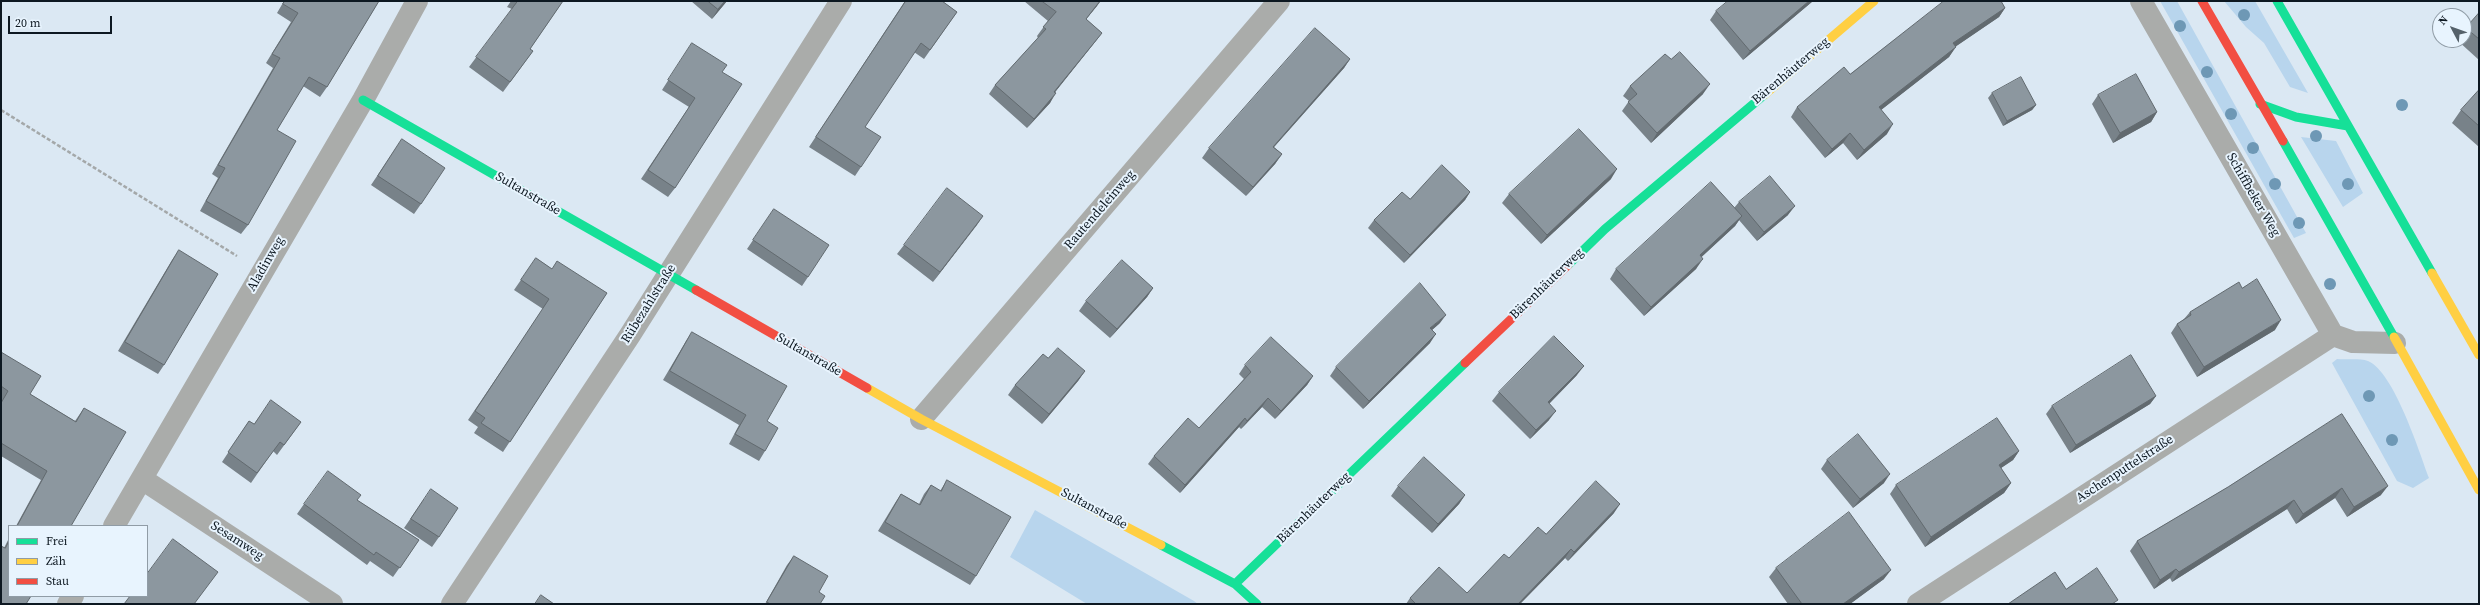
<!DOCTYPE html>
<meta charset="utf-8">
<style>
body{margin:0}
#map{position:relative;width:2480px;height:605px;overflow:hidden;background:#dbe8f3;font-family:"Source Serif 4",serif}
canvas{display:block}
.frame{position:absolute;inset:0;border:2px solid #0d1821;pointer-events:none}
.legend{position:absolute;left:8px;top:525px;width:140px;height:72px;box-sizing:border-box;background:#e8f4fe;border:1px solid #909ca6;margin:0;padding:5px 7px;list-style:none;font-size:12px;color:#0d1821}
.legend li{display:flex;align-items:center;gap:8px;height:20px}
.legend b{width:20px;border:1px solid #909ca6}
.north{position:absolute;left:2432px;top:8px;width:40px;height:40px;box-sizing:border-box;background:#e8f4fe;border:1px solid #909ca6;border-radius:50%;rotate:311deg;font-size:11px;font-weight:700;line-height:16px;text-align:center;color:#0d1821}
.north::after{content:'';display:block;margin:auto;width:14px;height:18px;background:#55616a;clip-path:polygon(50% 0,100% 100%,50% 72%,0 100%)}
.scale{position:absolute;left:8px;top:16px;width:104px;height:18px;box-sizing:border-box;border:2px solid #0d1821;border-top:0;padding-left:5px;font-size:12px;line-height:14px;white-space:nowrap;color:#0d1821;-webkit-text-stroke:3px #e8f4fe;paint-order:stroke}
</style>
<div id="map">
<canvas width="2480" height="605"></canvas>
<div class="frame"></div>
<ul class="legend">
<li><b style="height:5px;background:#16e098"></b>Frei</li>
<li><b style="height:5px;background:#ffcf43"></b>Zäh</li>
<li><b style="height:5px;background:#f24e42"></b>Stau</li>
</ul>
<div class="north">N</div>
<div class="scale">20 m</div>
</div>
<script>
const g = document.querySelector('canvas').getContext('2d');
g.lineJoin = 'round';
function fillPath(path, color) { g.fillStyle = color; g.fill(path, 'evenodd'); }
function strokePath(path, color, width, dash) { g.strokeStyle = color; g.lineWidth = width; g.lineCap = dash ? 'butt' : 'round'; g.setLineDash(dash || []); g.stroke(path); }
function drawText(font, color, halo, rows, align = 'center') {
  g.font = font + ' "Source Serif 4",serif'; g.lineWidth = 4; g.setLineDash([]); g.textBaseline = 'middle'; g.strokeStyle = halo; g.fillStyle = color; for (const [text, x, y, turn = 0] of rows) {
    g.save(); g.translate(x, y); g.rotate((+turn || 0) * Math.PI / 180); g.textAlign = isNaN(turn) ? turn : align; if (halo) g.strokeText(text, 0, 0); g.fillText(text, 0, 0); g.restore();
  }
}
fillPath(new Path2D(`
 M2160,1H2177L2306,233L2294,238Z
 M2224,1H2255L2308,93L2290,87L2264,43L2246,27Z
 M2301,137L2336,141L2363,193L2343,207Z
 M2337,359C2346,360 2360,358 2368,361C2394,372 2419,451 2429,478L2413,488L2397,481L2332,363Z
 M1035,510L1194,601L1198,604H1087L1010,557Z`), '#b8d5ed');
strokePath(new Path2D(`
 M1,110L237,256`), '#a4a8a9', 2.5, [4, 2]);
strokePath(new Path2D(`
 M2141,1L2333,335L2353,342L2395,343
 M921,419L1279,1
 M142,479L332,604
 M114,526L363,100L417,1
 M68,604L73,596
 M452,604L630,335L841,1
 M1918,604L2333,335`), '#aaacaa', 22);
strokePath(new Path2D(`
 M2277,1L2432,273
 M363,100L696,290
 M2260,104L2296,117L2348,126
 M2283,141L2394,337
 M1568,265L1605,229L1764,95
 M1161,545L1235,584L1257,604
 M1235,584L1465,363`), '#16e098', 9);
strokePath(new Path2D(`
 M1764,95L1874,1
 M2432,273L2479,355
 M2394,337L2479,490
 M867,388L921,419L1161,545`), '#ffcf43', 9);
strokePath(new Path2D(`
 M2202,1L2283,141
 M696,290L867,388
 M1465,363L1568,265`), '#f24e42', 9);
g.fillStyle = '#6e98b5';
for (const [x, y] of [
 [2244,15],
 [2180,26],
 [2207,72],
 [2402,105],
 [2231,114],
 [2316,136],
 [2253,148],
 [2275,184],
 [2348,184],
 [2299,223],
 [2330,284],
 [2369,396],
 [2392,440]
]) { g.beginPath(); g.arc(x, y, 6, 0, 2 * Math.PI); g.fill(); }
fillPath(new Path2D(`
 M284,1H379L327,87L320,97L303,86L277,130L248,225L241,234L200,211L218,178L212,174L273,68L266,63L291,22L277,13Z
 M511,1H563L530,49L533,51L503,92L469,67L512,9L507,7Z
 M691,1H727L712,19Z
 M905,1H942L957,12L924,59L914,52L865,127L861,167L855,176L809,147Z
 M1024,1H1101L1086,19L1102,33L1095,42L1055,92L1050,103L1027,128L989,94L995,85L1038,38L1037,36L1048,21Z
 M1813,1L1743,60L1710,20L1716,11Z
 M2005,8L1999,17L1955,47L1949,57L1881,110L1887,134L1857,160L1843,143L1825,158L1791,117L1797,107L1850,74Z
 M2479,13V60L2457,40H2464V30Z
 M692,43L722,72L675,188L668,197L641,179L689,107L662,90Z
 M1350,59L1344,68L1274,147L1282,154L1275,164L1246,196L1202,158L1209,148Z
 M1630,86L1703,94L1651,143L1622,111L1629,101L1623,96Z
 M2479,90V147L2452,123L2461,110Z
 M1992,93L2036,105L2032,110L2003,126L1988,98Z
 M2098,95L2157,112L2151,122L2113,143L2092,104Z
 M402,139L421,204L414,214L371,185Z
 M1611,179L1541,244L1502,203L1509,194Z
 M1470,192L1465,200L1404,263L1368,228L1374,220L1410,199Z
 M1739,202L1788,215L1757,241L1739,220L1735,226L1701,257L1696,269L1644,316L1610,279L1616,269L1734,208Z
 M774,209L808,277L802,286L747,249Z
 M983,216L933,282L897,254L904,245Z
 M179,250L164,365L158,374L118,351L172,260Z
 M536,258L552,269L607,293L503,452L474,433L478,427L468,420L543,309L514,290Z
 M1153,288L1147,297L1110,338L1079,311L1086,301Z
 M2190,312L2275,330L2197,377L2171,333L2177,324L2184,319Z
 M1440,323L1432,330L1430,343L1363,409L1330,376L1336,367Z
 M692,332L767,421L765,451L759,461L729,444L739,425L663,380L686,341Z
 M1,352L30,394L75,421L84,408L71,526H16L41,480L1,456V401L2,400L1,399Z
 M1048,358L1085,371L1078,381L1042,424L1008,395L1015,385Z
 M1245,365L1313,376L1307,385L1275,419L1262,407L1241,429L1239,427L1180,493L1148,464L1154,456L1199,428L1244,379L1239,374Z
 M1577,375L1549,404V420L1530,439L1492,401L1499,392Z
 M2156,396L2150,404L2070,453L2046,414L2052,406Z
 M2342,414L2381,495L2347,517L2335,498L2296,524L2287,509L2172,582L2170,578L2154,589L2130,551L2137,541L2228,487Z
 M249,421L254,424L301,422L277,455L273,451L251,483L222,462Z
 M2019,451L2013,460L2001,468L2011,483L2004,493L1925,547L1890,494L1896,485Z
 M1827,460L1884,483L1853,508L1821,469Z
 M947,480L976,576L970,585L878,531L895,503L901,494L919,504L924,494L931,485L940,491Z
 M1398,486L1465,495L1459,504L1432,533L1391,496Z
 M424,499L439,537L432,547L404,528Z
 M357,500L419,540L393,577L370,561L367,565L297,514L304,504Z
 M1614,513L1568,561L1565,558L1520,604H1406L1410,598L1467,593L1509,558L1546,534Z
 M9,538V596L4,548Z
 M794,556L819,592L820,604H765L787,565Z
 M1776,568L1884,579L1850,604H1788L1769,577Z`), '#788289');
fillPath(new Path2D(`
 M725,1H727L712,19L718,9Z
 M1100,1L1097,6L1079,28Z
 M1809,1H1813L1743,60L1750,51Z
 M2005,8L1999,17L1946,53L1953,43Z
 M1102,33L1095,42L1048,101L1054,92Z
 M1956,47L1949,57L1872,117L1879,107Z
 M1350,59L1344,68L1266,156L1273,147Z
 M1710,84L1703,94L1651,143L1657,133Z
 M1056,93L1050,103L1027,128L1034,119Z
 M2036,105L2032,110L2003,126L2007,121Z
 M2157,112L2151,122L2113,143L2120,133Z
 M1893,124L1887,134L1857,160L1864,150Z
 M1850,133L1843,143L1825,158L1832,149Z
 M1282,154L1275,164L1246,196L1253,187Z
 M1617,169L1611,179L1541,244L1547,235Z
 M1470,192L1465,200L1404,263L1410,255Z
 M1795,206L1788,215L1757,241L1764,232Z
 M983,216L977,225L933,282L940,272Z
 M1742,216L1735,226L1693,265L1700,255Z
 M1703,259L1696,269L1644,316L1651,307Z
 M1153,288L1147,297L1110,338L1117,329Z
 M1446,315L1440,323L1424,337L1430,328Z
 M2281,320L2275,330L2197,377L2204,367Z
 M1436,334L1430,343L1363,409L1369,401Z
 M1584,366L1577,375L1541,412L1548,402Z
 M1085,371L1078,381L1042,424L1049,414Z
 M1313,376L1307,385L1275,419L1281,411Z
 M2156,396L2150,404L2070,453L2076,445Z
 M1268,398L1262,407L1241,429L1247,421Z
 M1556,411L1549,420L1530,439L1536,430Z
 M1245,418L1239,427L1180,493L1185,485Z
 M2019,451L2013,460L1992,474L1999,465Z
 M1890,474L1884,483L1853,508L1860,499Z
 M2011,483L2004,493L1925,547L1931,537Z
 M2388,486L2381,495L2347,517L2354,507Z
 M2342,488L2335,498L2296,524L2303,514Z
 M1465,495L1459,504L1432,533L1438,524Z
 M2294,500L2287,509L2172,582L2179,572Z
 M1620,504L1614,513L1568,561L1574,552Z
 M1571,549L1565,558L1520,604H1518Z
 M2176,569L2170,578L2154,589L2160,580Z
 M1891,570L1884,579L1850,604H1843Z`), '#626a6f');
const building = new Path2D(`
 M285,1H379L327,87L309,77L277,130L296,141L248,225L206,201L225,168L218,165L280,58L272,54L298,13L283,4Z
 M518,1H563L530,49L533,51L510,82L476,57Z
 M708,1H725L718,9Z
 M906,1H942L957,12L930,50L921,43L865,127L881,137L861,167L816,137Z
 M1042,1H1100L1086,19L1102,33L1054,92L1056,93L1034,119L995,85L1046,29L1043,27L1056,12Z
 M1728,1H1809L1750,51L1716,11Z
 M1944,1H2001L2005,8L1953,43L1956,47L1879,107L1893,124L1864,150L1850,133L1832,149L1797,107L1844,67L1850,74Z
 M2479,13V39L2466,28Z
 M1315,28L1350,59L1273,147L1282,154L1253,187L1209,148Z
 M692,43L727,65L722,72L742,84L675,188L648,170L695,98L668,80Z
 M1680,52L1710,84L1657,133L1628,102L1637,94L1630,86L1665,54L1671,59Z
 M2136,74L2157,112L2120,133L2098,95Z
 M2021,77L2036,105L2007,121L1992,93Z
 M2479,90V126L2461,110Z
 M1579,129L1617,169L1547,235L1509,194Z
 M402,139L445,168L421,204L378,176Z
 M1442,165L1470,192L1410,255L1374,220L1402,192L1410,199Z
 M1770,176L1795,206L1764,232L1739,202Z
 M1711,182L1742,216L1700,255L1703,259L1651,307L1616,269Z
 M947,188L983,216L940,272L904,245Z
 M774,209L829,245L808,277L753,240Z
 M179,250L218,274L164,365L125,342Z
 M536,258L552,269L557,261L607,293L510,442L481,423L485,418L475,411L549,299L521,280Z
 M1122,260L1153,288L1117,329L1086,301Z
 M2257,279L2281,320L2204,367L2177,324L2191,315L2190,312L2239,282L2242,288Z
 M1420,283L1446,315L1430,328L1436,334L1369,401L1336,367Z
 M692,332L787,386L767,421L778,428L765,451L735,434L746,415L670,371Z
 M1554,336L1584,366L1548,402L1556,411L1536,430L1499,392Z
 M1271,337L1313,376L1281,411L1268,398L1247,421L1245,418L1185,485L1154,456L1188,418L1199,428L1251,372L1245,365Z
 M1058,348L1085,371L1049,414L1015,385L1043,354L1048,358Z
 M1,352L41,376L30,394L76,422L84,408L126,432L71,526H17L47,471L1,443V403L8,391L1,386Z
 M2131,355L2156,396L2076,445L2052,406Z
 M271,400L301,422L284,445L280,442L257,473L228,452L249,421L254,424Z
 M2342,414L2388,486L2354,507L2342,488L2303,514L2294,500L2179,572L2176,569L2160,580L2137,541L2228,487Z
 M1997,418L2019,451L1999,465L2011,483L1931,537L1896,485Z
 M1858,434L1890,474L1860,499L1827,460Z
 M1424,457L1465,495L1438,524L1398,486Z
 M328,471L361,495L357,500L419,540L400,568L376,552L374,555L304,504Z
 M947,480L1011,517L976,576L885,522L901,494L920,505L931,485L941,491Z
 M1596,481L1620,504L1574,552L1571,549L1518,604H1416L1410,598L1439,567L1467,593L1504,554L1509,558L1538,527L1546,534Z
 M431,489L458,508L439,537L411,519Z
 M1849,512L1891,570L1843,604H1802L1776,568Z
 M173,539L218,572L194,604H124L130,596H147V574Z
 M9,541V596H31L26,604H1V546L5,548Z
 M794,556L828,576L819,592L825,596L820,604H770L767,602Z
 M2097,568L2118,600L2112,604H2008L2055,572L2066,589Z
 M541,595L554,604H535Z`);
fillPath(building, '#8c979f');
strokePath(building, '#626a6f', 1);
drawText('13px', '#0d1821', '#e8f4fe', [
 ["Bärenhäuterweg",1791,71,-40],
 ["Sultanstraße",528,194,30],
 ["Schiffbeker Weg",2253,195,60],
 ["Rautendeleinweg",1100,210,-49],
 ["Aladinweg",266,264,-60],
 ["Bärenhäuterweg",1547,284,-44],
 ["Rübezahlstraße",649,304,-58],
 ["Sultanstraße",809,355,30],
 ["Aschenputtelstraße",2125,469,-33],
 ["Bärenhäuterweg",1314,508,-44],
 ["Sultanstraße",1094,509,28],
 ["Sesamweg",237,541,33]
]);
</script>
